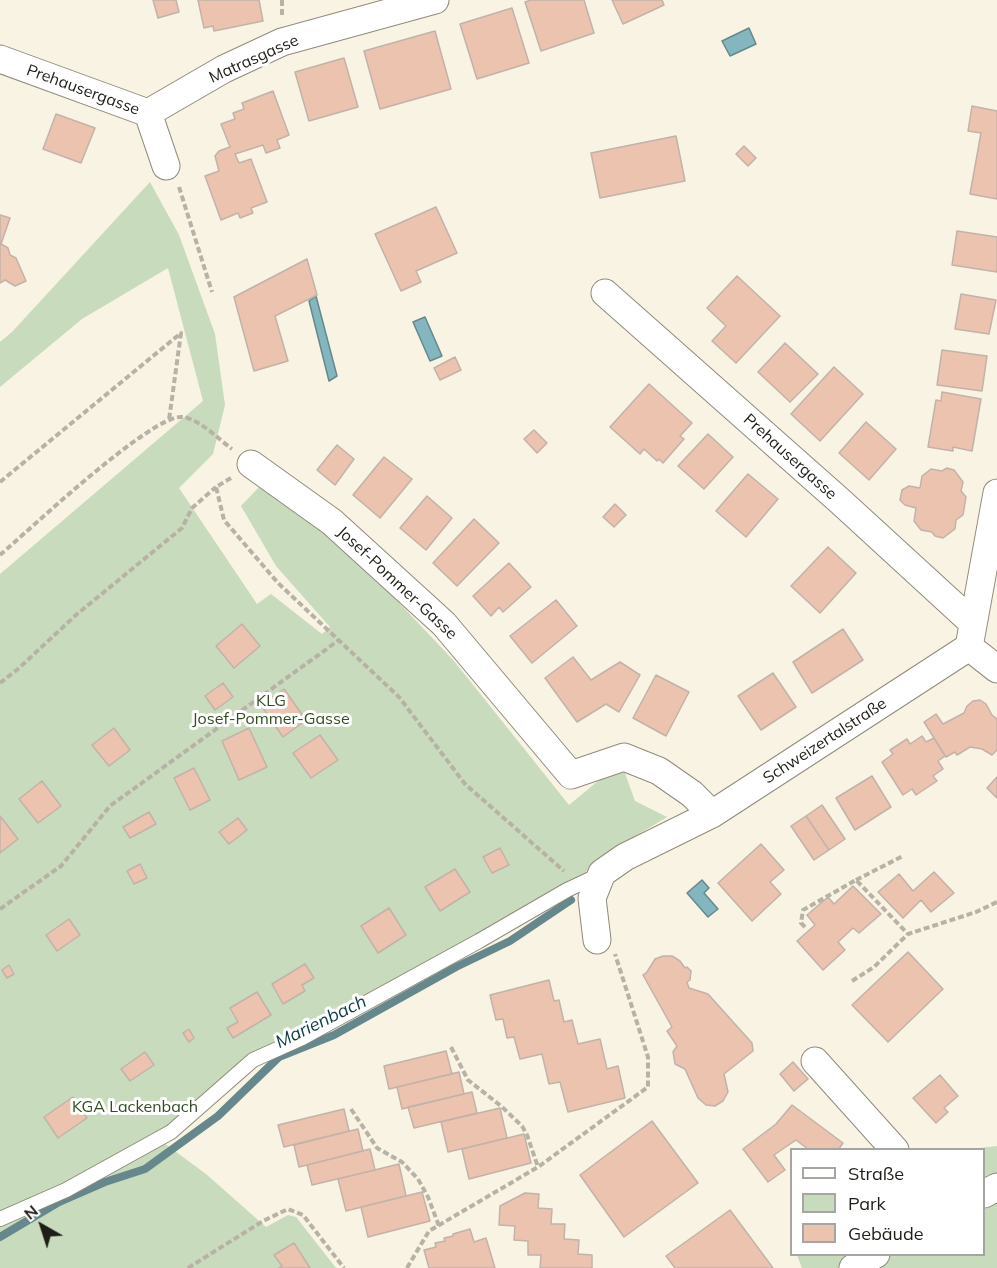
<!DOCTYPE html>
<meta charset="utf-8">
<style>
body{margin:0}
#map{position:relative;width:997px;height:1268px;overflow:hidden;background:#f8f3e2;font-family:Mulish,sans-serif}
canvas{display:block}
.legend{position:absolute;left:790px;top:1148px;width:195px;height:108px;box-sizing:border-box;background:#fff;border:2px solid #a5a5a2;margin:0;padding:8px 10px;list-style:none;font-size:18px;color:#1f1d17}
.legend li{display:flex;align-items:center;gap:12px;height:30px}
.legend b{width:30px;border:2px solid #a5a5a2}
.north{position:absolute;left:12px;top:1196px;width:60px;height:60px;-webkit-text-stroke:4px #fff;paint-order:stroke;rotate:321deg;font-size:16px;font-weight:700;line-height:24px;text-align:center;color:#1f1d17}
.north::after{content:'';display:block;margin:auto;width:21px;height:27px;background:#1f1d17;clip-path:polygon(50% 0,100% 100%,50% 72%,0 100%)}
</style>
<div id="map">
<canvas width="997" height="1268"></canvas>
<ul class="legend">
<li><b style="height:8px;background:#fff"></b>Straße</li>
<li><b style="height:16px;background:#c8dbbd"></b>Park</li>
<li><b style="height:16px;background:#ebc3af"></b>Gebäude</li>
</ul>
<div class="north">N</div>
</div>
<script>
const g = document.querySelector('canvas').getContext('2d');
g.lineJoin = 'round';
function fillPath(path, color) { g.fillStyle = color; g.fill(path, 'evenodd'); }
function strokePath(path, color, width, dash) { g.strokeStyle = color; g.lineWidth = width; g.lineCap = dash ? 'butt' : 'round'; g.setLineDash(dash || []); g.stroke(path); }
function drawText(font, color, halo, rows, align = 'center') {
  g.font = font + ' Mulish,sans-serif'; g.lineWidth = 6; g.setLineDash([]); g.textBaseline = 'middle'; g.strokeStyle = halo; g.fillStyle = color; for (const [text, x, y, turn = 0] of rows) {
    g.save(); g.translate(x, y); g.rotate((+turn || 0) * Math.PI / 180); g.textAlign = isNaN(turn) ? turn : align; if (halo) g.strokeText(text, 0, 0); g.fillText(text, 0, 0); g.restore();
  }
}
fillPath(new Path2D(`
 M150,182L179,235L215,334L225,405L213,454L179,488L257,604L271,594L322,634L330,627L276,566L241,506L260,486L300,511L387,590L454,661L569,805L621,762L635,801L667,817L599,858L578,880L256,1064L164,1143L206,1174L266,1227L288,1215L296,1217L336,1268H0V574L203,401L168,268L82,319L0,387V342L12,332Z
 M997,1146V1268H802L797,1255L984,1254V1150L971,1149Z`), '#c8dbbd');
const water = new Path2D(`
 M749,28L756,44L730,56L722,41Z
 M316,296L337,376L329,381L309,301Z
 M425,317L442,356L430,361L413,322Z
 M702,880L709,888L704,893L718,909L708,917L687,893Z`);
fillPath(water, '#84b6bf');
strokePath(water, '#66888d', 1.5);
strokePath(new Path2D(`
 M0,1237L59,1202L105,1182L145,1169L218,1116L279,1057L334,1035L456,967L510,941L571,900`), '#66888d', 8);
const building = new Path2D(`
 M153,0H176L179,12L158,18Z
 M198,0H259L263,21L214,31L213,26L204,28Z
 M531,0H584L594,33L541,51L525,2Z
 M612,0H662L664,5L623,24Z
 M512,8L529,63L477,79L460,24Z
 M435,31L451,89L380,109L364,51Z
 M344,58L358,107L309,121L295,72Z
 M273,91L289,135L277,140L280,148L266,153L263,145L235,154L239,163L251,159L267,202L251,208L253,213L240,218L238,213L221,220L205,176L219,171L215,156L219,151L230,147L221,124L235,119L233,113L244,109L242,103Z
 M972,106L997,111V199L970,194L981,133L968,131Z
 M56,114L95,128L81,163L43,149Z
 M676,136L685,181L600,198L591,153Z
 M744,146L756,158L748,166L736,154Z
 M436,207L457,253L416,271L421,282L401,291L375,234Z
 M0,215L10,218L1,244L8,248L10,255L16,258L26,281L15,286L5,280L0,283Z
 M957,231L997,237V272L952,265Z
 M307,259L317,295L275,316L288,361L254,371L234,297Z
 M737,276L780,316L736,363L712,341L726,326L707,308Z
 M961,294L996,300L989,334L955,329Z
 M785,343L818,374L790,402L758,372Z
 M942,350L987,356L982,391L937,385Z
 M455,357L461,370L440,380L434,368Z
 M834,367L863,394L820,441L791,414Z
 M649,384L692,423L680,436L684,439L663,463L659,459L657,461L644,449L640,454L610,427Z
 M942,392L981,399L972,451L953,447V451L928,447L936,400L941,401Z
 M866,422L896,449L869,480L839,453Z
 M534,430L547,443L537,453L524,439Z
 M708,434L733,457L704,489L678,466Z
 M337,445L354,459L335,485L317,470Z
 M384,457L412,479L380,518L353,495Z
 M947,468L954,470L963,482L961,491L966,497L963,515L956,520L955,529L943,538L935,536L932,532L921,530L914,521L916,508L905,505L900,500L902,490L909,486L920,488L922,476L931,469L942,471Z
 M748,474L778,499L746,537L716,511Z
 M427,496L452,518L426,550L400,528Z
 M615,504L626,515L614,527L603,517Z
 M474,519L499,543L457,586L433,563Z
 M828,547L856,573L820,613L791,586Z
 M509,563L531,587L503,612L499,607L491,616L473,596Z
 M556,600L577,626L532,663L510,636Z
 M242,624L260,646L234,668L216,646Z
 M843,629L863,660L812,693L793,662Z
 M573,657L591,680L620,662L640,675L619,712L606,704L577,722L545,678Z
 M773,673L796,707L761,730L738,696Z
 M656,675L689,692L666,736L633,718Z
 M223,683L233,697L215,710L205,696Z
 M284,689L306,720L283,737L261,705Z
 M980,700L986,704L992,715L997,719V750L992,755L982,749L970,747L957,755L955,752L946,757L924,722L936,714L943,724L964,713L967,706L973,701Z
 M114,728L130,750L109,766L92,745Z
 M249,728L267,767L239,780L222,741Z
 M320,735L338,760L311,778L293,753Z
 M922,736L926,742L934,738L945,756L938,761L943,769L933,776L937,781L916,795L912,789L903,795L882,762L893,754L890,750L907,739L910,744Z
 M194,768L210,800L190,810L174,778Z
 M872,776L891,807L855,830L836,798Z
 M997,777V798L987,788Z
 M42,781L61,806L38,823L19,799Z
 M822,805L845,839L829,850L806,816Z
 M149,812L156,824L130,838L123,827Z
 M0,816L18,839L0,853Z
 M806,816L829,850L814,860L791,826Z
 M238,818L247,830L229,844L219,832Z
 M761,844L784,870L770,882L781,894L752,921L718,883Z
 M500,848L509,865L492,873L483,857Z
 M140,864L147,878L134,884L127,871Z
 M455,869L470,892L440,911L425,887Z
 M934,872L954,893L931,912L921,900L903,918L878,892L899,874L913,891Z
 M853,886L881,914L859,933L853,928L838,942L845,950L823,970L797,941L815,925L807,915L828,897L834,904Z
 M389,908L406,935L378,953L361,926Z
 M69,919L80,935L57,951L46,935Z
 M908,952L943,989L888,1042L852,1005Z
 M663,956H672L680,961L685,968L687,967L691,971L690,980L687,982L689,988L708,994L752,1043L753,1051L724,1074L728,1092L723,1101L715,1106L706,1105L698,1098L685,1069L675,1064L673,1052L677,1046L667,1031L672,1027L643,975L647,972L655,959Z
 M305,964L314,978L302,985L305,991L283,1004L272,984Z
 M9,965L14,974L7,978L2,970Z
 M549,980L554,1001L559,1000L564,1022L572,1020L578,1044L600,1039L607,1069L618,1066L625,1098L568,1112L560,1082L549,1084L542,1054L520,1059L514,1037L507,1038L503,1019L496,1020L490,995Z
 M257,992L271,1015L233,1038L227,1028L238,1022L230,1008Z
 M189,1029L194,1038L189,1042L183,1033Z
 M446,1051L452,1074L389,1089L384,1066Z
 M145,1052L154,1065L130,1081L121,1069Z
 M793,1062L808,1079L794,1091L780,1074Z
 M459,1072L464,1094L402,1109L397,1087Z
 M940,1075L958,1096L944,1108L948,1112L936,1123L913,1098Z
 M472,1092L477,1113L414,1128L408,1107Z
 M73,1097L87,1118L58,1138L44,1117Z
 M792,1105L843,1143L838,1150H809L796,1140L774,1155L785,1170L768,1182L743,1149L776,1124Z
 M500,1108L507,1138L448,1152L441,1122Z
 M344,1109L349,1131L284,1147L278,1125Z
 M652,1121L698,1183L624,1237L580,1175Z
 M358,1129L363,1151L299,1167L294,1145Z
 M524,1134L531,1163L469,1179L462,1149Z
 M370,1149L375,1170L312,1185L307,1165Z
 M399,1164L406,1196L346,1211L338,1179Z
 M422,1192L430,1221L368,1237L361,1207Z
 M525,1193L539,1194L538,1208L552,1209L551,1224H565L564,1239L579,1240L578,1254L592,1255V1268H540L541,1255H528V1241L514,1240L515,1226L499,1225L500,1206Z
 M730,1210L773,1268H675L666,1256Z
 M470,1229L474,1242L486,1238L495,1268H429L424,1250L436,1247L435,1243L445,1241L444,1238L453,1236V1234Z
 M294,1243L310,1268H279L282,1266L274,1255Z`);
fillPath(building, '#ebc3af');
strokePath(building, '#c3b2a9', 1.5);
const service = new Path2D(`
 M0,1219L66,1190L171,1132L253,1060L302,1038L479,941L567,890L599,875`);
const minor = new Path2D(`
 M0,59L148,113L166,166
 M148,113L224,69L282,42L435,0
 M605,293L841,502L973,623
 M251,464L332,522L444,624L571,775L624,757L659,771L692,794L712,814
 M969,647L997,669
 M597,940L592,898L602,873L625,857L712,814L969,647L997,493
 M815,1061L895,1150
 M984,1194L997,1187
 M853,1268L876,1254`);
strokePath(service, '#908b7c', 16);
strokePath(minor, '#908b7c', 29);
strokePath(new Path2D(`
 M282,0V17
 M179,187L212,292
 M231,478L216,487L224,520L278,583L399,697L465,784L564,871
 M0,482L181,333L169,420
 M0,555C28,531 152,414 182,417C200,419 218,439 232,449
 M0,683L18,669L76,615L182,528L192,508L216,487
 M856,880L903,856
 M0,909L61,866L110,806L339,640
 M805,927L801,923L803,910L856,880L908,934
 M852,981L874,967L908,934L976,912L997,902
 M451,1047L468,1080L501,1106L522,1126L527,1135L538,1167
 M351,1109L377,1148L402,1162L418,1179L428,1197L439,1226
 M188,1268L263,1221L288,1209L303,1215L344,1268
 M407,1268L429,1231L538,1167L648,1087V1057L615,954`), '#b7b2a5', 4, [6, 3]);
strokePath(service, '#fff', 14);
strokePath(minor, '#fff', 27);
drawText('16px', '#1f1d17', '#fff', [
 ["Matrasgasse",254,59,-24],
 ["Prehausergasse",83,90,20],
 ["Prehausergasse",790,457,42],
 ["Josef-Pommer-Gasse",397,583,43],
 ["Schweizertalstraße",825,741,-33]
]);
drawText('16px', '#304e1d', '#fff', [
 ["KLG",271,701],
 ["Josef-Pommer-Gasse",271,719],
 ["KGA Lackenbach",135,1107]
]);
drawText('italic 18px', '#0c3c43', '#fff', [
 ["Marienbach",321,1022,-26]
]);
</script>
